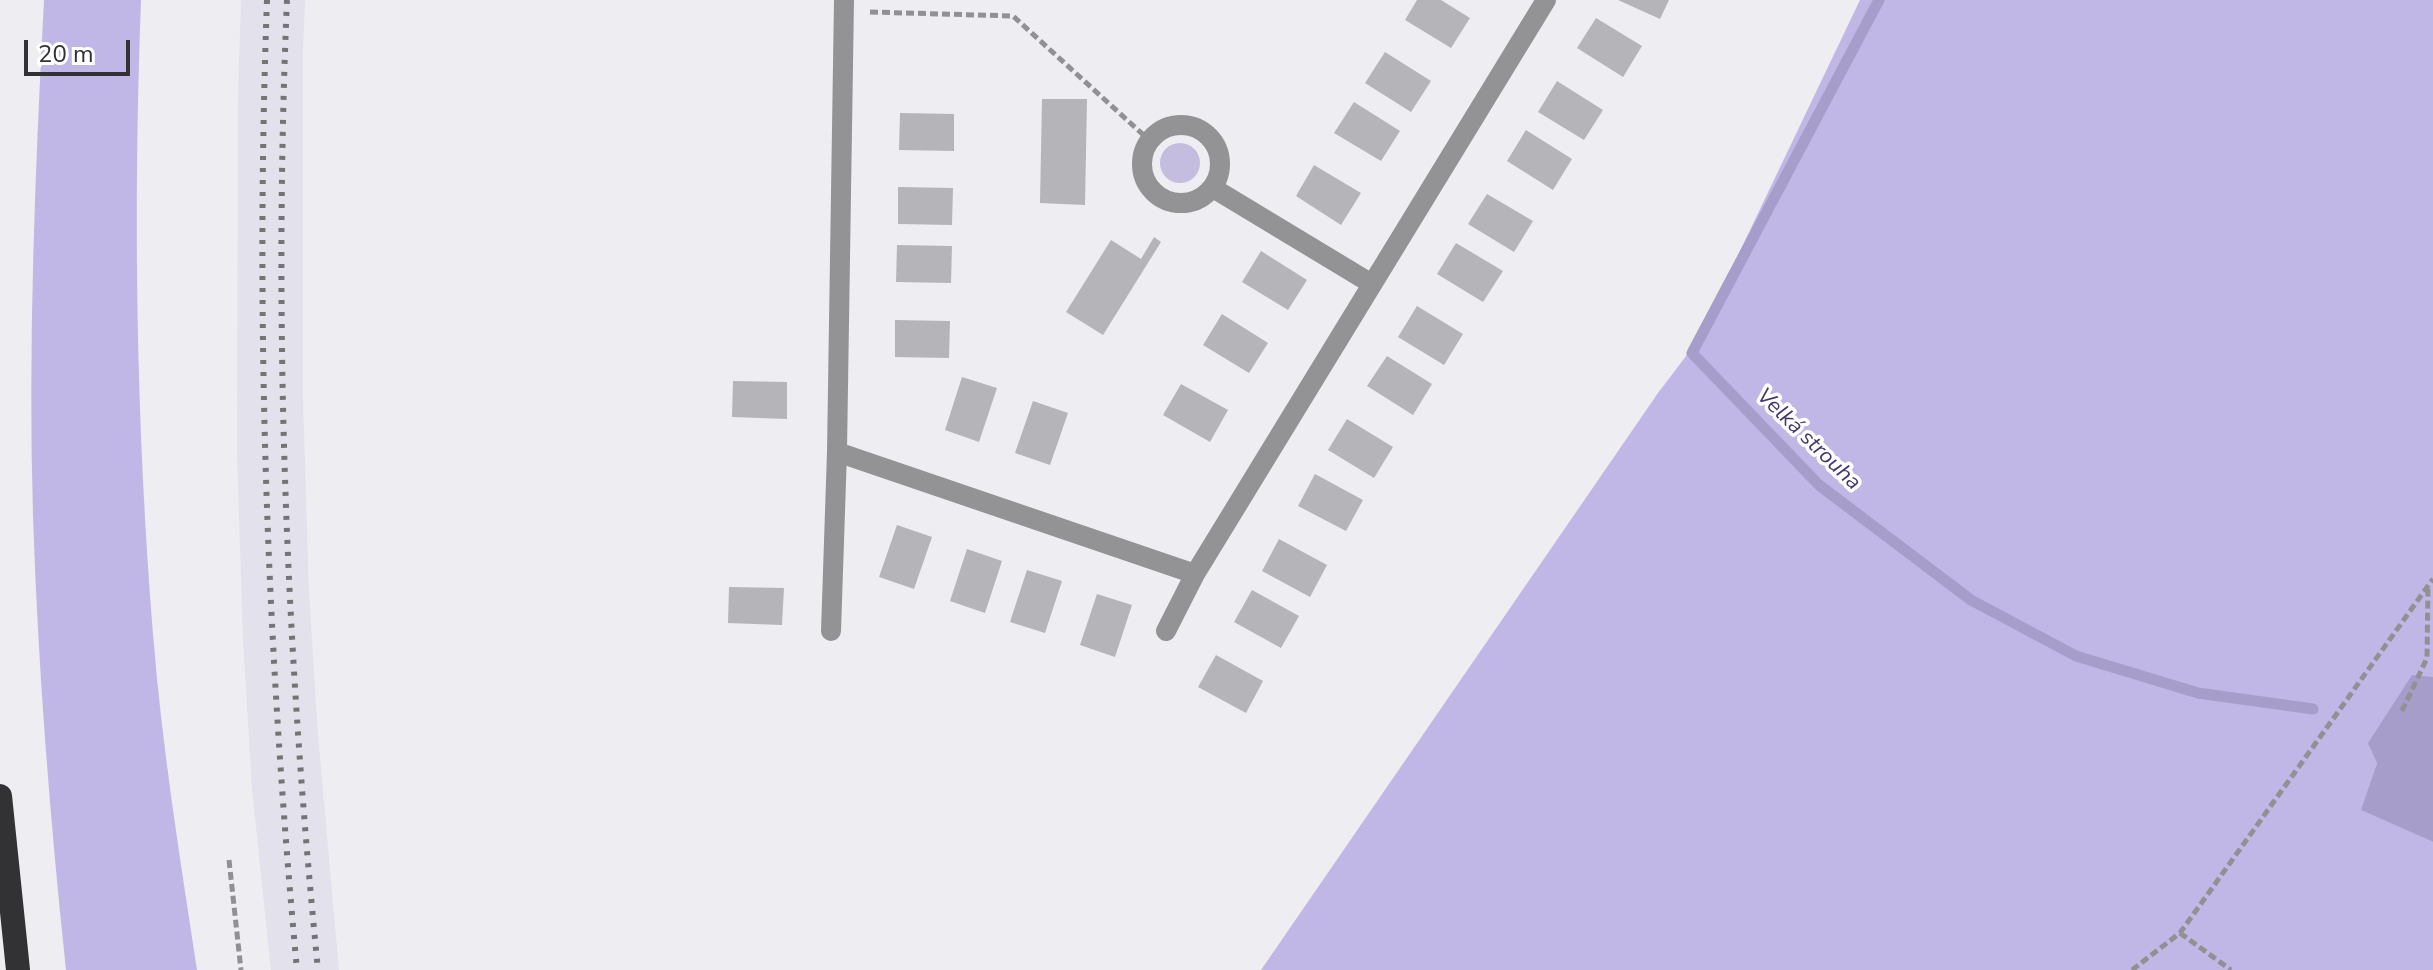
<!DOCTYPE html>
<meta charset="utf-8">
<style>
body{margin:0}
#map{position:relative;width:2433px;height:970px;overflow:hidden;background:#eeedf2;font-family:"Nunito Sans",sans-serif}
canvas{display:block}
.scale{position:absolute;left:24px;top:40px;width:106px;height:36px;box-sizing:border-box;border:4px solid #323234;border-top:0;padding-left:10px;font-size:24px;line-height:28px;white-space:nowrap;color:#323234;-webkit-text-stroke:6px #fff;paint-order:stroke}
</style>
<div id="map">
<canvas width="2433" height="970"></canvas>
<div class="scale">20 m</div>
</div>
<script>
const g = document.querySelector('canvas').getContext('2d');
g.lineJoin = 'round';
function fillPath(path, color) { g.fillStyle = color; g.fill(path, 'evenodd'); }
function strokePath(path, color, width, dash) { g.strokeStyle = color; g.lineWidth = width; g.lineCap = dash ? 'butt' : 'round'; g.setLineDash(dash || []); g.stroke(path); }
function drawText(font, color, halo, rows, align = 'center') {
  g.font = font + ' "Nunito Sans",sans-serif'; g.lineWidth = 7; g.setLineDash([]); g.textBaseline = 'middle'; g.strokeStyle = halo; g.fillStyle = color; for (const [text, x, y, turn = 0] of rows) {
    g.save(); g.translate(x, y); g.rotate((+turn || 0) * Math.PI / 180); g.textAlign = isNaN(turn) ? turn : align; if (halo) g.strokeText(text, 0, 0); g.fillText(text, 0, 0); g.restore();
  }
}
fillPath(new Path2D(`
 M241,0H305L303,50V398L309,592L318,735L339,970H271L252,789L243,641L237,454L238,95Z`), '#e3e1ec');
fillPath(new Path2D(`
 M1160 163a20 20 0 1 1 40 0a20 20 0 1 1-40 0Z`), '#c4bddf');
fillPath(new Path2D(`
 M44,0H141C133,212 136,423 153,634C162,747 180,858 197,970H66C50,819 38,668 33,516C28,344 35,172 44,0Z
 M1860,0H2433V677L2427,678L2377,763L2362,810L2433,842V970H1261L1658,393L1696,343Z`), '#c1b7e6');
fillPath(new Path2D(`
 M2412,675L2433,677V842L2361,810L2377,763L2368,743Z`), '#a79dcb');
strokePath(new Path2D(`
 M1879,0L1692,353L1819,485L1971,600L2076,656L2198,693L2313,709`), '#a79dcb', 11);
fillPath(new Path2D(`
 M1417,0H1441L1470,18L1451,48L1405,20Z
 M1618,0H1669L1660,19Z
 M1596,18L1642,46L1623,77L1577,48Z
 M1385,52L1431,81L1411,112L1365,83Z
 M1557,81L1603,110L1584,140L1538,112Z
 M1042,99H1087L1085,205L1040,203Z
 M1354,102L1400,131L1381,161L1334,133Z
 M900,113L954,114V151L899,150Z
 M1526,130L1572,159L1553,190L1507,161Z
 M1314,165L1361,193L1341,225L1296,196Z
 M898,187L953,188L952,225L898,224Z
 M1487,194L1533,221L1514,252L1468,224Z
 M1154,237L1161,242L1103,335L1066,312L1111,240L1141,259Z
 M1456,243L1503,271L1483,302L1437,274Z
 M897,245L952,246L951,283L896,282Z
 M1261,251L1307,280L1288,310L1242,282Z
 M1417,306L1463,334L1444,365L1398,337Z
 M1222,314L1268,343L1249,373L1203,345Z
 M895,320L950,321L949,358L895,357Z
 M1387,356L1432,384L1413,415L1367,386Z
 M962,377L997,388L979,442L945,430Z
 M733,381L787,382V419L732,417Z
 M1181,384L1228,410L1210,442L1163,415Z
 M1033,401L1068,413L1050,465L1015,453Z
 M1347,419L1393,447L1374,478L1328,450Z
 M1315,474L1363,500L1346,531L1298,506Z
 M897,525L932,537L914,589L879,577Z
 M1279,539L1327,565L1310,597L1262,571Z
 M967,549L1002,561L985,613L950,601Z
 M1027,570L1062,581L1045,633L1010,622Z
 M729,587L784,588L782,625L728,623Z
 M1252,590L1299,616L1281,648L1234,622Z
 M1097,594L1132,605L1115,657L1080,645Z
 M1216,655L1263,681L1246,713L1198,687Z`), '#b5b4b8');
strokePath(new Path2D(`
 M870,12L1013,16L1149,140
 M2402,711L2427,658L2428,589
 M229,860L241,970
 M2180,933L2231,970
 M2132,970L2180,933L2433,579`), '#919194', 5, [8, 4]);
strokePath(new Path2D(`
 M1142 164a39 39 0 1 1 78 0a39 39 0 1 1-78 0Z
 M1213,188L1372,284
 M837,452L1195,574
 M831,631L837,452L844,0
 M1166,631L1195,574L1546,0`), '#939395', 20);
strokePath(new Path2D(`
 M0,796L18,970`), '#323134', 24);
strokePath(new Path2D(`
 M267,0C255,324 267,647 297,970
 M287,0C273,323 286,649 318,970`), '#747477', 6, [4, 8]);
drawText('italic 22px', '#463670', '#fff', [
 ["Velká strouha",1808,440,44]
]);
</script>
